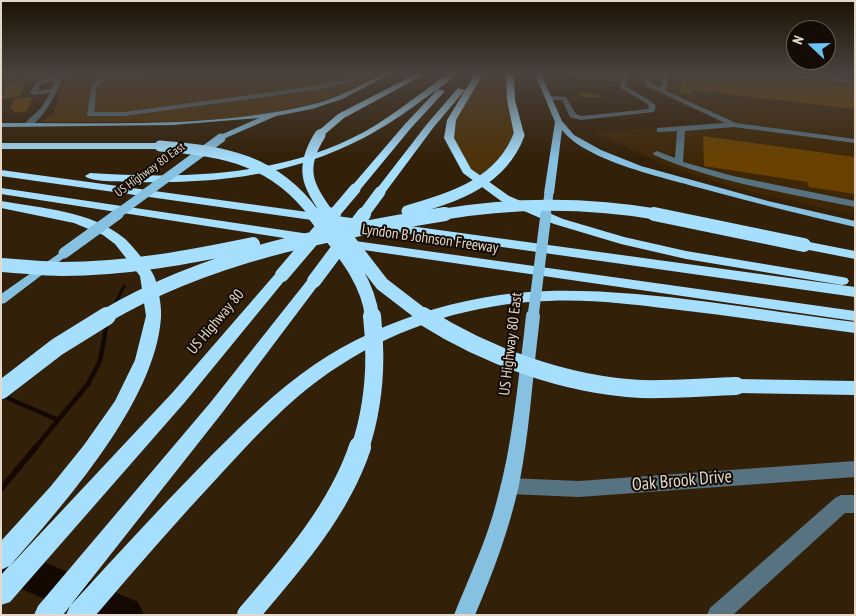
<!DOCTYPE html>
<style>
body{margin:0}
#map{position:relative;width:856px;height:616px;overflow:hidden;background:#332008;font-family:"PT Sans Narrow",sans-serif}
canvas{display:block}
.frame{position:absolute;inset:0;border:2px solid #e4d8ca;pointer-events:none}
.north{position:absolute;left:786px;top:20px;width:50px;height:50px;box-sizing:border-box;background:#140c04;border:1px solid #675e53;border-radius:50%;rotate:291deg;font-size:14px;font-weight:700;line-height:20px;text-align:center;color:#e4d8ca}
.north::after{content:'';display:block;margin:auto;width:18px;height:22px;background:#6ac3f1;clip-path:polygon(50% 0,100% 100%,50% 72%,0 100%)}
</style>
<div id="map">
<canvas width="856" height="616"></canvas>
<div class="frame"></div>
<div class="north">N</div>
</div>
<script>
const g = document.querySelector('canvas').getContext('2d');
g.lineJoin = 'round';
function fillPath(path, color) { g.fillStyle = color; g.fill(path, 'evenodd'); }
function strokePath(path, color, width, dash) { g.strokeStyle = color; g.lineWidth = width; g.lineCap = dash ? 'butt' : 'round'; g.setLineDash(dash || []); g.stroke(path); }
function drawText(font, color, halo, rows, align = 'center') {
  g.font = font + ' "PT Sans Narrow",sans-serif'; g.lineWidth = 4; g.setLineDash([]); g.textBaseline = 'middle'; g.strokeStyle = halo; g.fillStyle = color; for (const [text, x, y, turn = 0] of rows) {
    g.save(); g.translate(x, y); g.rotate((+turn || 0) * Math.PI / 180); g.textAlign = isNaN(turn) ? turn : align; if (halo) g.strokeText(text, 0, 0); g.fillText(text, 0, 0); g.restore();
  }
}
fillPath(new Path2D(`
 M637,74H789L855,81V215L735,188L670,167L593,132L721,122L636,83Z`), '#3e2707');
fillPath(new Path2D(`
 M83,74H383C366,83 349,92 331,98C238,128 137,121 41,122L54,113L66,76Z
 M488,74H506V92L515,132L503,159L480,177C436,138 454,112 488,74Z`), '#4e3208');
strokePath(new Path2D(`
 M114,306L124,286`), '#140800', 3);
strokePath(new Path2D(`
 M3,396L58,420
 M35,448L88,384L100,361L107,322`), '#140800', 4.5);
strokePath(new Path2D(`
 M1,489L36,447`), '#140800', 5.5);
fillPath(new Path2D(`
 M4,545L138,602L144,615H81L1,580V546Z`), '#140800');
fillPath(new Path2D(`
 M37,74H51L50,76L1,82V78Z
 M560,74H623L620,82Z
 M681,74H752L855,85V109L693,90V95L680,93Z
 M26,81L19,97L1,99L8,83Z
 M578,93L599,94L601,98L580,97Z
 M33,97L27,111L12,113L14,109L9,110L15,99Z
 M703,136L855,157V194L809,187L807,182L704,166Z`), '#6a4200');
fillPath(new Path2D(`
 M53,74H60L63,77C56,95 47,112 32,126H26V122L41,108L50,93L33,95L30,93L37,81L57,77ZM55,81L52,89L38,91L41,84Z
 M126,74H145L108,80L97,86L94,112H124L316,86L350,79L349,74H355V76L373,74L356,79L355,81L316,90L124,116H87L92,84L104,77Z
 M624,74H630L625,86L652,102L656,106L654,112L581,120L570,117L562,100H549L546,98L549,96L566,97L576,114L582,116L649,109L648,104L620,88Z
 M646,74H652L650,83L659,87L661,86L662,74H668L667,87L664,90L736,123L855,139V143L734,127L685,131L683,162L733,176L855,201V207C788,193 717,183 654,155L653,153L657,151L675,158L677,131L660,132H657V128L725,123L645,85Z
 M780,74L855,79V83L783,76Z
 M855,461V477L579,497L509,494L503,492L500,486L503,480L509,478L579,481Z
 M841,495H855V513H845L733,615H707L710,608L835,498Z`), '#577382');
fillPath(new Path2D(`
 M383,74H391L342,99L312,109L276,116L221,140H218V136L259,118L172,125L1,127V123C103,122 210,129 310,105C336,99 360,86 383,74Z
 M535,74H541L562,121L574,135L601,150L641,166L768,201L855,221V227C803,215 751,202 700,188C662,177 586,161 562,130L554,193L552,195H546L544,193L555,122Z
 M64,250L69,253L68,255L5,303L1,304V294Z
 M531,329L536,331L538,334C532,384 529,435 519,485C509,530 493,573 475,615H454C469,577 487,540 497,500C512,446 517,390 524,334L526,331Z`), '#86c1e2');
fillPath(new Path2D(`
 M416,74H425L344,118L324,135L321,136L316,133L338,114Z
 M448,74H457C445,85 430,94 417,104C330,169 244,184 137,182C126,181 92,183 85,176L90,173C183,179 280,177 364,132C394,115 420,93 448,74Z
 M475,74H483L456,120L454,138L471,169L509,196L563,219L624,237L686,251L842,277L847,278L849,281L847,284L842,285L686,259L621,244L554,224L501,201L463,173L444,138L447,120Z
 M506,74H514L515,100L524,134L519,137L514,134L507,100Z
 M458,88L465,90L433,128L384,194H376L374,192L376,190L427,124Z
 M438,89L445,91L411,128L359,191H351L349,189L351,187L405,124Z
 M1,143H160L165,146L160,149H1Z
 M1,170L855,287V297L1,176Z
 M1,188L316,235L322,239L316,243L1,194Z
 M1,201C41,208 91,211 124,238C131,244 151,268 154,276C158,284 162,308 161,317C156,401 64,504 10,566L173,392L277,272H287L289,275L185,402L10,602L1,605V575L9,566L1,570V541L51,486L84,445L115,401L135,360L146,316L140,276L115,244L103,235L74,223L1,208Z
 M341,239L855,311V321L336,246L335,243L336,240Z
 M804,241L855,251V259L799,248L798,245Z
 M314,277L319,278L321,281L319,284L222,413L70,606C114,558 158,510 203,464C234,433 265,401 300,375C369,323 462,293 549,291C651,289 754,310 855,322V333C793,325 732,316 671,309C630,304 589,299 548,301C475,303 400,326 339,366C293,395 256,436 219,476C177,521 136,568 96,615H66L70,606L63,615H34L38,606L210,403L309,278Z
 M736,379L855,381V395L736,393L730,391L727,386L730,381Z`), '#a6dffe');
strokePath(new Path2D(`
 M116,215L221,138
 M546,215L549,193`), '#86c1e2', 9);
strokePath(new Path2D(`
 M64,253L118,214
 M533,317L546,214`), '#86c1e2', 11);
strokePath(new Path2D(`
 M531,334L533,316`), '#86c1e2', 14);
strokePath(new Path2D(`
 M319,136L321,133
 M518,136L519,134`), '#a6dffe', 8);
strokePath(new Path2D(`
 M320,135C299,168 307,186 329,215
 M160,146C225,151 275,160 315,215
 M407,211C453,197 500,184 519,135
 M333,215L355,189
 M363,215L380,192
 M438,215C513,202 587,202 662,215`), '#a6dffe', 11);
strokePath(new Path2D(`
 M314,214C337,245 368,277 372,317
 M328,214L382,284L425,317
 M654,214L804,245
 M1,265C21,266 42,269 62,269C127,269 190,257 253,244
 M282,275L334,214
 M314,281L364,214
 M104,317C208,255 328,233 445,214`), '#a6dffe', 14);
strokePath(new Path2D(`
 M423,316C486,356 565,385 641,389C672,390 704,387 736,386
 M1,390L57,347L107,316
 M360,448C374,406 377,360 372,316`), '#a6dffe', 18);
strokePath(new Path2D(`
 M248,615C291,565 339,510 360,447`), '#a6dffe', 22);
const sky = g.createLinearGradient(0, 0, 0, 160);
sky.addColorStop(0, '#1c1204');
sky.addColorStop(0.46, '#4a423d');
sky.addColorStop(1, '#4a423d00');
g.fillStyle = sky;
g.fillRect(0, 0, 856, 160);
drawText('12px', '#e4d8ca', '#140c04', [
 ["US Highway 80 East",150,170,-36]
]);
drawText('15px', '#e4d8ca', '#140c04', [
 ["Lyndon B Johnson Freeway",430,239,8],
 ["US Highway 80",216,322,-50],
 ["US Highway 80 East",511,344,-83]
]);
drawText('18px', '#e4d8ca', '#140c04', [
 ["Oak Brook Drive",682,481,-5]
]);
</script>
